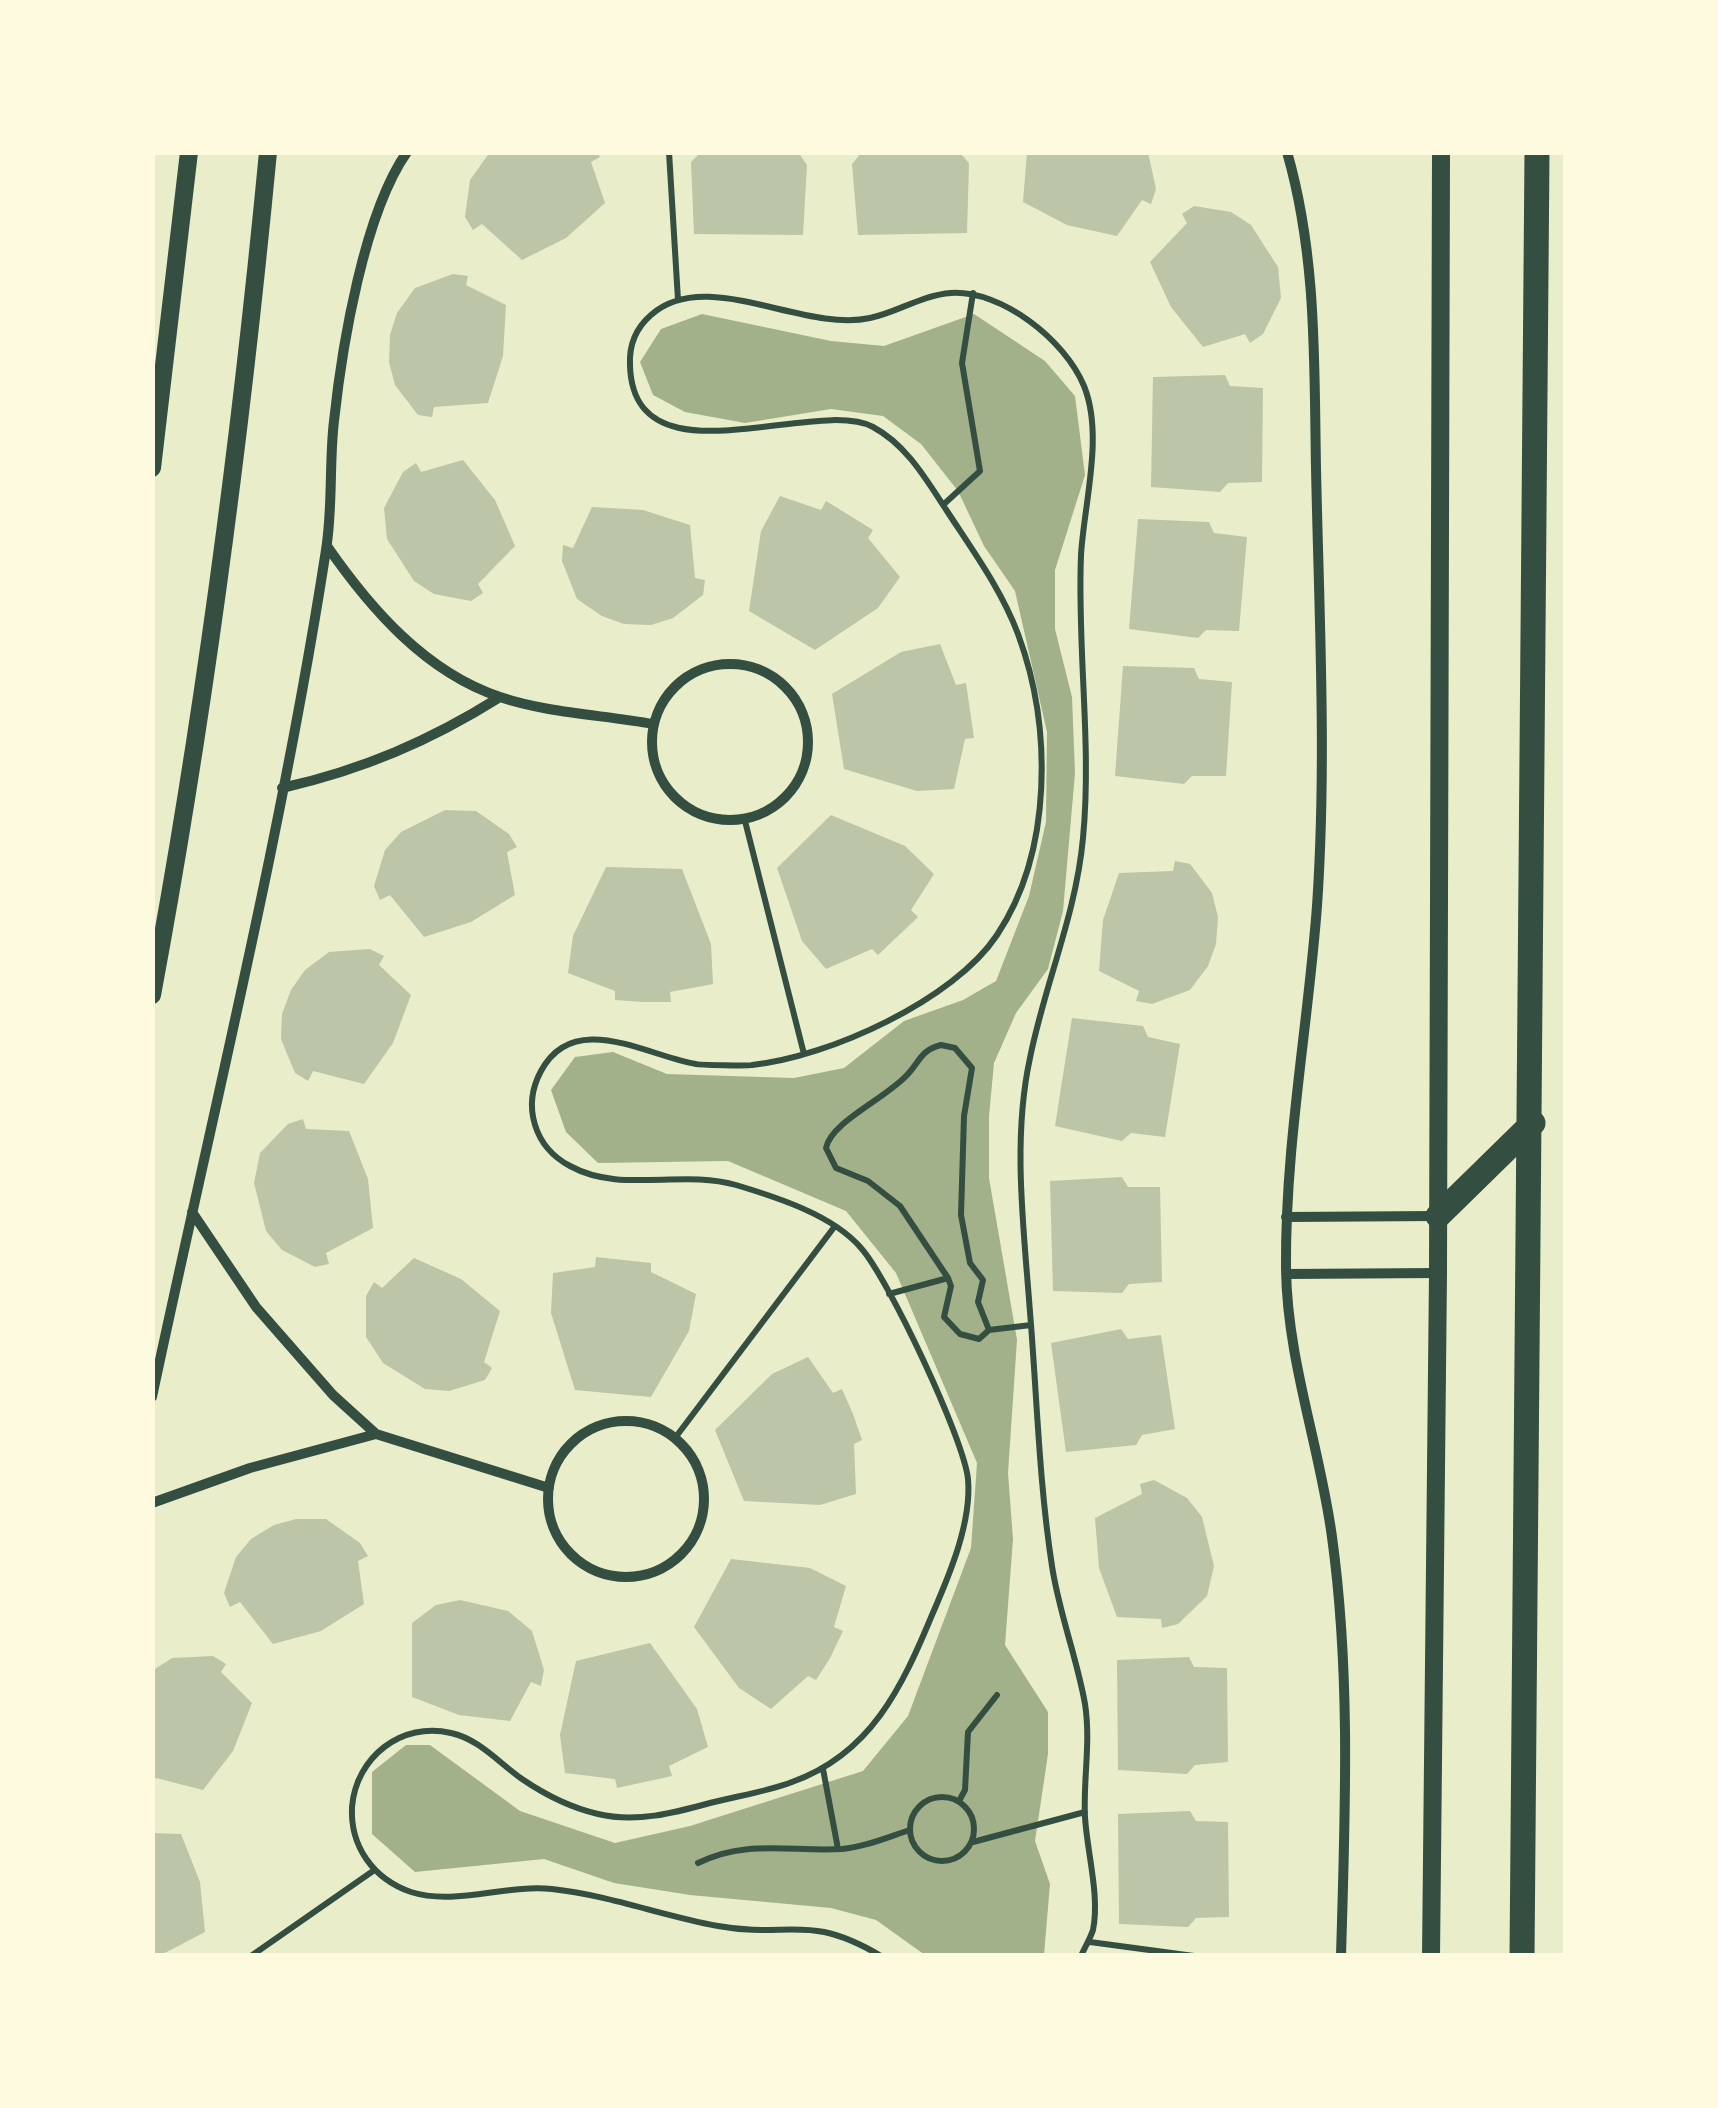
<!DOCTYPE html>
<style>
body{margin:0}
#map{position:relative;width:1718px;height:2108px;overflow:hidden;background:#e9edc9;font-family:Ubuntu,sans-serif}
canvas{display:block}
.frame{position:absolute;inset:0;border:155px solid #fefae0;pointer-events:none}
</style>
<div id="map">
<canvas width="1718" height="2108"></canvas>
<div class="frame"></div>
</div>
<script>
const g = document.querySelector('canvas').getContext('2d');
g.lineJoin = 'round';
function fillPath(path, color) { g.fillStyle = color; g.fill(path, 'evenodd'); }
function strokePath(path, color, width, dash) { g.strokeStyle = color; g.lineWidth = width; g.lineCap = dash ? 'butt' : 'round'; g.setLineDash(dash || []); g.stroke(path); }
fillPath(new Path2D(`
 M702,314L831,341L884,346L974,314L1045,361L1075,396L1085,475L1055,570V629L1072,697L1075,773L1063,911L1048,969L1016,1013L994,1063L989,1116V1178L1017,1340L1008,1473L1013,1539L1005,1645L1048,1712V1754L1035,1841L1050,1884L1044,1955H925L876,1920L831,1908L690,1895L614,1883L544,1859L415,1872L372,1834V1772L406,1745H430L520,1811L615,1843L690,1826L863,1771L908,1716L971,1548L977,1463L896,1273L846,1211L728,1161L598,1163L566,1132L551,1090L575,1057L613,1052L667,1074L794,1078L844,1068L904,1021L963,1000L996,981L1029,896L1046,822L1047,732L1015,591L984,546L958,491L921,444L883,416L831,409L745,423L685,412L653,395L640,362L661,329Z`), '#a3b18a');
fillPath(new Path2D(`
 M490,152H597L600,157L591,162L605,203L566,238L522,260L482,224L473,230L465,217L470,180Z
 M701,152H798L807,165L803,235L694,234L691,162Z
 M862,152H959L969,163L967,233L858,235L852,164Z
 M1027,152H1148L1156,189L1151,204L1142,200L1117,236L1067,225L1023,202Z
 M1194,206L1231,212L1251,225L1278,267L1281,298L1263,334L1250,343L1245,334L1203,347L1171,307L1150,262L1187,223L1182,214Z
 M453,274L468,276L466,285L506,305L503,356L488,403L434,407L432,417L418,415L395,385L389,362L390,335L397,313L415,288Z
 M1225,375L1230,386L1263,388L1262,482L1228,483L1220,492L1151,487L1153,377Z
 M463,460L495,500L515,546L478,584L483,593L471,601L434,594L414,581L387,539L384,508L403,472L416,463L421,472Z
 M780,496L821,510L826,501L873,530L868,538L900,577L878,608L815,650L749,611L761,531Z
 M592,507L643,510L690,525L695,578L705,580L703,595L673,618L651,625L624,624L602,616L577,599L562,561L563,545L573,548Z
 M1138,519L1209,522L1214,533L1247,537L1239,631L1206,630L1198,638L1129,629Z
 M940,644L956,685L966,683L974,738L965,739L954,789L917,791L844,769L832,694L901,652Z
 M1123,666L1194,668L1199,679L1232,682L1226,776H1192L1184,784L1115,776Z
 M445,810L476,811L509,834L517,847L507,852L515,895L471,922L424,937L390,895L380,900L374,886L385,850L401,832Z
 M831,815L905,846L934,874L911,910L918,917L878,955L872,949L826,969L802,941L777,868Z
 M1175,861L1190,864L1212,893L1218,917L1216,944L1208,966L1190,990L1152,1004L1136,1001L1139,991L1099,971L1103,920L1119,873L1173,871Z
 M606,867L682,869L711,944L713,984L670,992L671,1002H642L615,1000V991L568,973L573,936Z
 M370,949L384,956L379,965L411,995L393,1043L364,1084L313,1071L308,1081L295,1073L281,1039L282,1014L291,990L305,970L329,952Z
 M1072,1018L1143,1026L1148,1037L1180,1044L1165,1137L1131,1133L1122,1141L1055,1126Z
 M303,1119L306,1129L349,1131L368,1179L373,1228L326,1253L329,1264L315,1267L282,1250L266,1231L254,1183L260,1153L288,1124Z
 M1122,1177L1128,1187H1160L1162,1282L1129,1284L1122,1293L1053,1291L1050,1181Z
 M596,1257L651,1263V1272L696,1294L689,1331L651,1397L575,1390L551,1313L553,1273L595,1267Z
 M414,1258L461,1279L500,1311L484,1362L492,1368L485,1380L449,1391L425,1389L383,1363L366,1337V1296L374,1282L382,1288Z
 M1121,1329L1128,1339L1161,1335L1175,1429L1142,1435L1136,1445L1066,1452L1051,1343Z
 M808,1357L833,1393L842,1389L853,1414L862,1440L854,1444L856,1494L820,1505L744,1501L715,1430L772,1374Z
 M1154,1480L1187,1498L1202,1517L1214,1566L1207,1596L1178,1624L1162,1628L1161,1619L1117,1617L1099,1568L1095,1518L1142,1494L1140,1484Z
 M296,1519H326L360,1543L368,1556L358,1561L364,1604L321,1631L273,1644L240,1602L230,1607L224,1593L236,1557L251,1539L274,1525Z
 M731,1559L810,1568L846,1586L834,1627L843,1631L830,1658L816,1680L808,1676L771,1709L739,1688L694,1627Z
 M460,1600L508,1611L532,1631L544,1670L541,1686L531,1682L510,1721L459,1715L412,1697V1623L436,1605Z
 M650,1643L697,1709L708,1747L669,1766L672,1776L617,1788L615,1779L565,1773L560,1735L576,1661Z
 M213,1656L226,1664L221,1672L252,1703L233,1751L203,1790L152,1777V1671L172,1658Z
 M1189,1657L1194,1667L1227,1668L1228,1762L1195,1765L1187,1774L1118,1770L1117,1660Z
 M1190,1811L1196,1821L1228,1822L1229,1917L1196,1918L1188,1927L1119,1924L1118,1814Z
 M152,1833L181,1834L200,1882L205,1932L159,1956H152Z`), '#bcc5a7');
strokePath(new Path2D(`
 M669,152L678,300
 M943,505L980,471L962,363L973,293
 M745,821L804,1054
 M941,1045L955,1048L972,1068L964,1116L961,1215L970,1263L983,1280L978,1302L989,1330L979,1339L960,1334L944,1317L951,1286L948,1278L900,1206L868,1181L836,1168L826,1148C831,1122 885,1099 907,1075C920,1061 921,1050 941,1045Z
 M889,1294L948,1278
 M989,1330L1031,1325
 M675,1438L835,1226
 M823,1769L838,1849
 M910 1829a32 32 0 1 1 64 0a32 32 0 1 1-64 0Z
 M959,1801L965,1790L968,1732L997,1695
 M973,1842L1085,1812
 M698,1863C746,1839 791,1852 842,1849C865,1847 888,1837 910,1830
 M1090,1942L1194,1956
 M251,1956L373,1871
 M881,1956C807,1912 790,1939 718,1926C663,1916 608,1895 552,1889C506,1884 455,1906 411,1892C373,1879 350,1846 352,1807C356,1757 402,1721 451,1733C479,1739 499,1763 522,1779C544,1794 572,1808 598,1814C636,1823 674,1813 710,1803C737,1796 766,1792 792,1782C871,1754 902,1687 932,1615C949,1576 972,1522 968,1479C964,1439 888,1278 861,1248C833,1215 776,1197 736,1185C681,1169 621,1194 570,1166C534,1147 522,1106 541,1071C574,1009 647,1056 696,1064C699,1065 749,1066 752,1065C829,1057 954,1000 997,935C1053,851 1052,726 1018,634C1001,589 973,551 947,511C927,481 907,445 873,427C815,396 633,487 630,365C629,345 636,328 651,315C706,266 803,333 870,318C898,312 922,295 951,293C1002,290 1065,340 1084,386C1104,435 1084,504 1081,555C1077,649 1092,744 1083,838C1076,915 1045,983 1030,1058C1012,1140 1024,1230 1030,1312C1037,1397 1039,1482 1052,1566C1059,1613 1077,1658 1085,1704C1091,1742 1083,1780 1085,1817C1087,1852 1100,1896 1093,1930C1090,1939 1085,1947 1081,1956`), '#344e41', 6);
strokePath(new Path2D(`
 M1287,152C1317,256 1314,361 1316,468C1319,614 1327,760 1317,906C1308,1027 1285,1146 1286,1268C1287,1360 1320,1447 1332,1537C1351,1675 1345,1816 1341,1956
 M327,546C370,608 425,672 500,697C547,713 604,715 653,724
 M652 742a78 78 0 1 1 156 0a78 78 0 1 1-156 0Z
 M282,788C362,770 430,741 500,697
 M192,1212L256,1307L333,1395L376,1434L549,1488
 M1286,1217L1437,1216
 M1286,1274L1438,1273
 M152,1397C212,1115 282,834 326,550C333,507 329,463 334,421C342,346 364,213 407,152
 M548 1499a78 78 0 1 1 156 0a78 78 0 1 1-156 0Z
 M152,1503L250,1468L376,1434`), '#344e41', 10);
strokePath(new Path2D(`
 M152,468L189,152
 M152,995C204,716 241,435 268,152
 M1431,1956L1438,1273L1441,152`), '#344e41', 18);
strokePath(new Path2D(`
 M1438,1216L1533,1123
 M1522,1956L1537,152`), '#344e41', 25);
</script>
